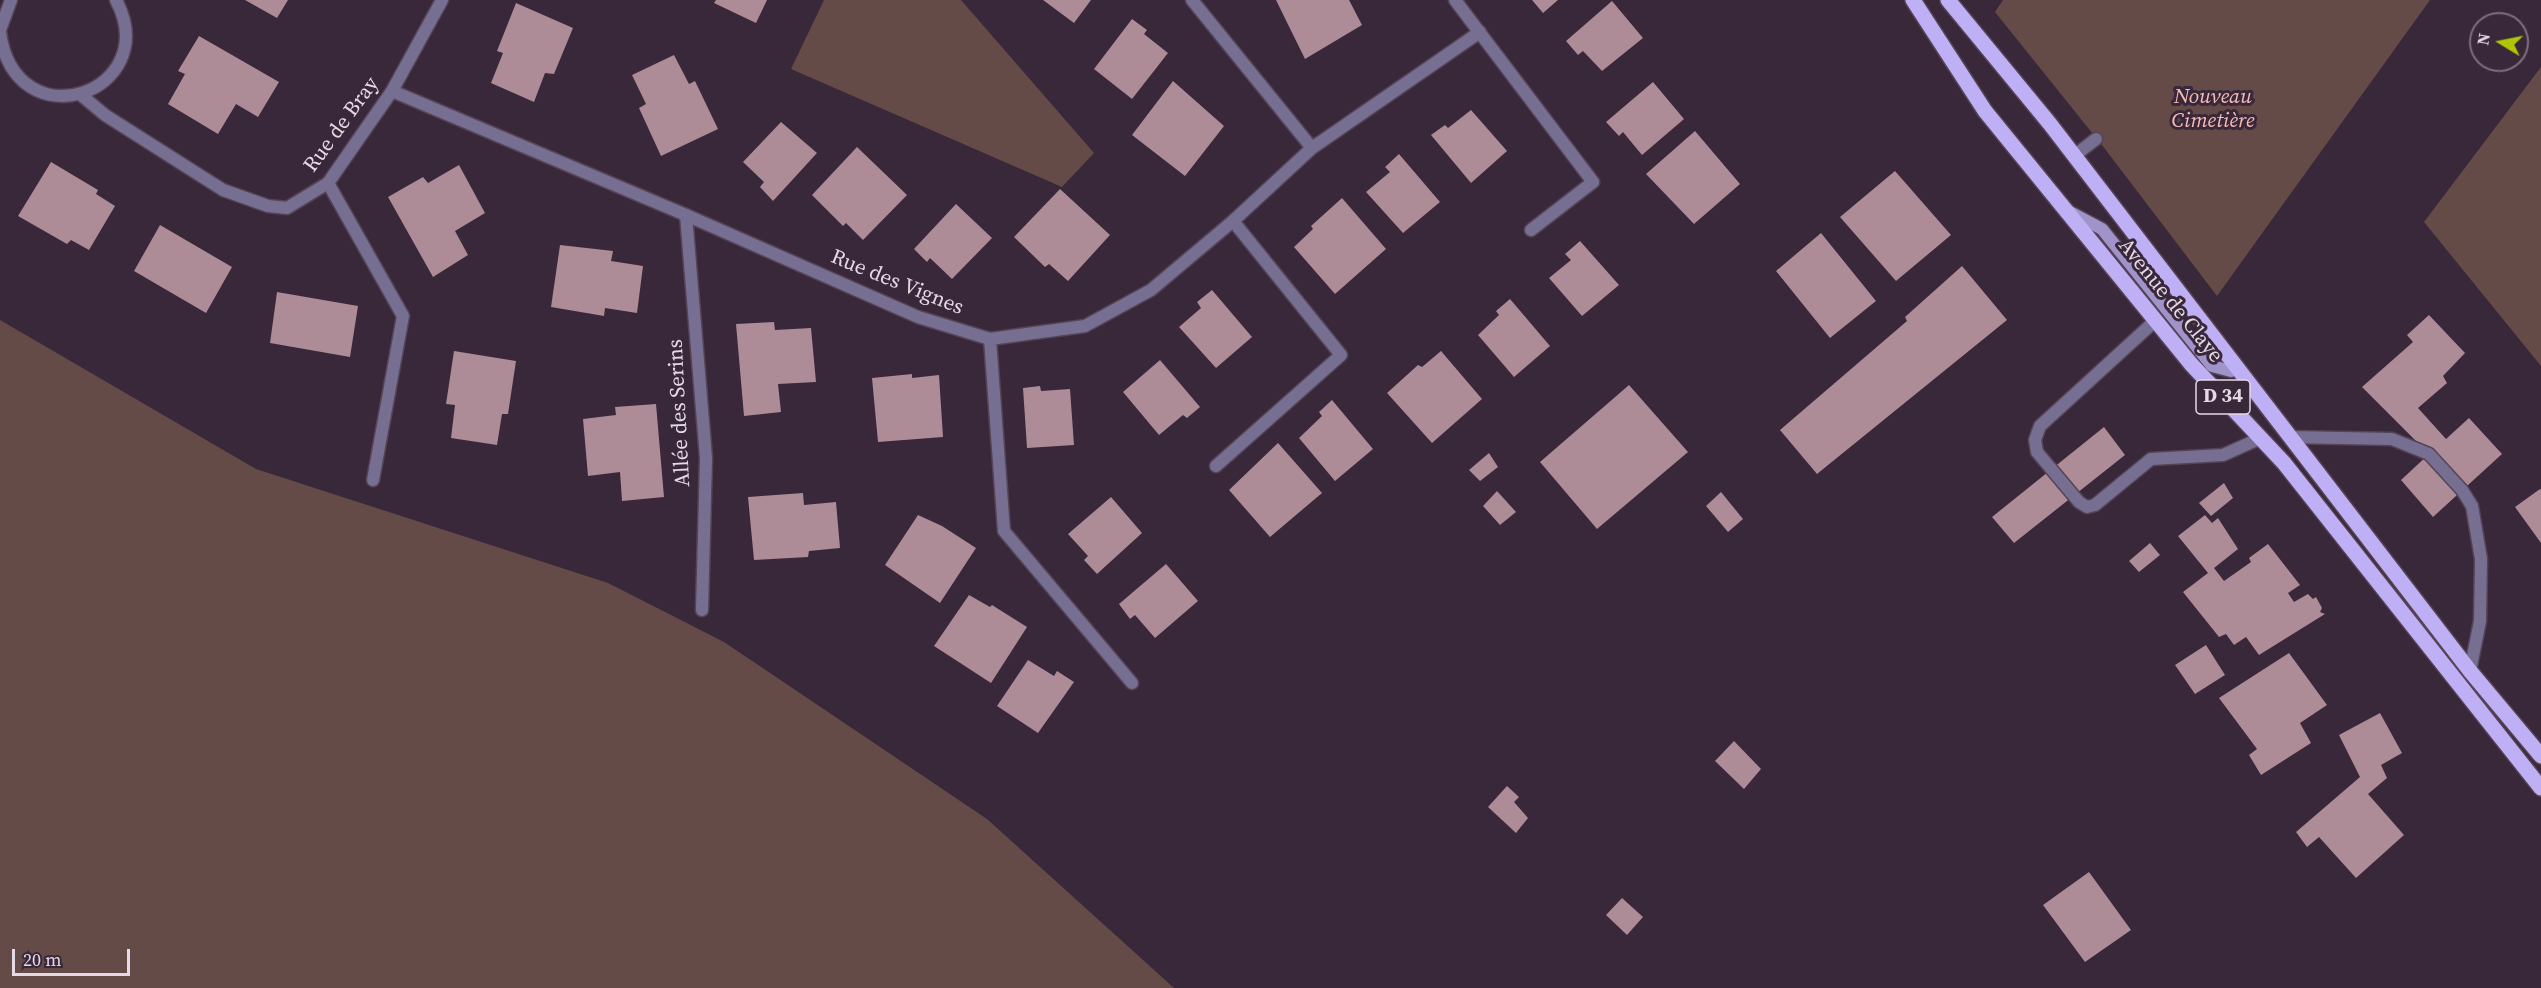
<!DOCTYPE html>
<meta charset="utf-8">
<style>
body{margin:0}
#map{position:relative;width:2541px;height:988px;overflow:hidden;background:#39273a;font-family:"Source Serif 4",serif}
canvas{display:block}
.north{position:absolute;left:2469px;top:12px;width:60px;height:60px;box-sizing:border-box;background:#39273a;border:2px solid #7e6e7f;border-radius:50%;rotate:280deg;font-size:16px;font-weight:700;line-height:24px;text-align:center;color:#e5d9e6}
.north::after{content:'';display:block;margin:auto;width:21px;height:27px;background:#aec509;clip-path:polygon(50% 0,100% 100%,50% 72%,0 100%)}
.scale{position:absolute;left:12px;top:949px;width:118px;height:27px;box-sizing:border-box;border:3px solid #e5d9e6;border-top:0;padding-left:8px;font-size:18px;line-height:21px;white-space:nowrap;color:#e5d9e6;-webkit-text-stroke:4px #39273a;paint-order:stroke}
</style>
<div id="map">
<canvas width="2541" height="988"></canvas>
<div class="north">N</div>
<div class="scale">20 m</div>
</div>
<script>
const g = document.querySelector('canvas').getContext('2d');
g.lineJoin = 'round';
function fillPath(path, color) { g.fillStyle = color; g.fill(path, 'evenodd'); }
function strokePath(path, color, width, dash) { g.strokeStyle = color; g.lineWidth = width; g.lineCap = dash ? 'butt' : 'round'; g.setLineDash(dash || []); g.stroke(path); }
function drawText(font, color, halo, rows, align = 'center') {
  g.font = font + ' "Source Serif 4",serif'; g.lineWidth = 6; g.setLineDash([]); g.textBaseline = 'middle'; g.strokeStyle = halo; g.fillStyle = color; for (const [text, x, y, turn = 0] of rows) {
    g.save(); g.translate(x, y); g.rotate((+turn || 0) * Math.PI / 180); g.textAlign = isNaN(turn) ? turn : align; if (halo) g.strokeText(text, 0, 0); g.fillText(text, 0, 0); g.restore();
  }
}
fillPath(new Path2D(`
 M824,0H961L1094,153L1062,187L791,69Z
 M2003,0H2430L2217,296L2105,149L1995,12Z
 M2541,67V366L2424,222Z
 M0,320L256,469L608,583L724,642L987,819L1174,988H0Z`), '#654b48');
fillPath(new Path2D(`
 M245,0H288L277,18Z
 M716,0H767L756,23L714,3Z
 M1043,0H1091L1074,23Z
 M1276,0H1349L1362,25L1305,59Z
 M1532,0H1558L1543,13Z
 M1612,1L1643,38L1602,71L1583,51L1578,55L1566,41Z
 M516,3L573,28L554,74L545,73L534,102L491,83L503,53L497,51Z
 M1132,19L1147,30L1144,34L1168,53L1132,99L1094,69Z
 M199,36L279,82L258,117L236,104L218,134L168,104L185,74L178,71Z
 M674,55L689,84L695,81L718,129L661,156L639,108L646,104L632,75Z
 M1173,81L1224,126L1185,176L1132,135Z
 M1653,82L1684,119L1642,155L1623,132L1619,136L1606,122Z
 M1471,110L1507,151L1471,183L1431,135L1445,125L1448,128Z
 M781,122L817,153L773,201L760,187L764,182L743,162Z
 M1695,131L1740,184L1694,224L1646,174Z
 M857,147L907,195L863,240L846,223L843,226L812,195Z
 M1399,154L1440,202L1403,233L1366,192L1390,172L1385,167Z
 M51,162L98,190L96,194L115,206L89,250L71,240L67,244L18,216Z
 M459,165L485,213L455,231L468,255L433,277L388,197L423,177L428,183Z
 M1895,171L1951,235L1896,281L1840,217Z
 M1060,189L1110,235L1068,281L1049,264L1045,267L1014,237Z
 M1342,198L1386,249L1335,294L1294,247L1313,229L1311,226Z
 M956,204L992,238L952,279L930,258L927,262L914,249Z
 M160,225L232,267L206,313L134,271Z
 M1821,233L1876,301L1830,338L1776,271Z
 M1580,241L1619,285L1582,316L1549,278L1571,260L1565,254Z
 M560,245L613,251L611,261L643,266L637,313L605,308L604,316L551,307Z
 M1962,266L2007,320L1817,474L1780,430L1907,321L1905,317Z
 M1212,290L1252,337L1216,368L1179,327L1201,308L1197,302Z
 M277,292L358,306L350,357L270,343Z
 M1510,299L1550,346L1514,377L1478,335L1499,315L1496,311Z
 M2429,315L2465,353L2443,376L2447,383L2418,408L2446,439L2469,418L2502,454L2433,517L2401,480L2429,454L2362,387L2413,342L2407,335Z
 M774,322L775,330L811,328L816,382L778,384L781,412L744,416L736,324Z
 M454,351L516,361L508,414H502L497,445L451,438L455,405L446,404Z
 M1441,351L1482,399L1432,443L1387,393L1418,365L1422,367Z
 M1160,360L1200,407L1187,418L1183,415L1159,435L1123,392Z
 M912,374V378L939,375L943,437L878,442L872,378Z
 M1629,385L1688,452L1597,529L1540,462Z
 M1040,386L1041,391L1070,389L1074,445L1027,448L1023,388Z
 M1332,400L1373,449L1335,481L1299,438L1322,416L1319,412Z
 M656,404L664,497L622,501L620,472L588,476L583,419L616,415L615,407Z
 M2104,427L2125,455L2014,543L1992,517Z
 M1278,443L1322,493L1270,537L1229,490Z
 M1489,453L1498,467L1480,481L1469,470Z
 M2224,483L2233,498L2211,516L2199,503Z
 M2540,489L2541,490V543L2515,507Z
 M1497,491L1516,512L1500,525L1483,506Z
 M1721,492L1743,519L1728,532L1706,506Z
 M803,493L804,505L836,502L840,548L809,551L808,557L754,560L748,497Z
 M1111,497L1142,533L1097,574L1084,560L1088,556L1068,534Z
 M918,515L942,526L976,548L940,603L885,565Z
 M2205,515L2212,523L2218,518L2238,549L2214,568L2224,581L2251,562L2249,558L2268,544L2300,585L2288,593L2294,602L2308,594L2313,599L2316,597L2322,608L2320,612L2325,614L2259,655L2246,637L2234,645L2226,634L2219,637L2183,592L2208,573L2178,536Z
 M2150,543L2160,555L2139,572L2129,561Z
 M1166,564L1198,601L1155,638L1135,615L1130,619L1119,604Z
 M969,595L990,607L992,605L1027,627L991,683L934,646Z
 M2206,645L2225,675L2195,694L2175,665Z
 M2289,653L2327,705L2300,723L2311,743L2261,775L2249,755L2257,749L2219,698Z
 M1028,660L1054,676L1057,671L1074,682L1038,733L997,706Z
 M2380,713L2402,753L2381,765L2387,778L2368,794L2404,835L2356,878L2319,837L2307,847L2296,832L2360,777L2339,735Z
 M1734,741L1761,769L1744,789L1715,761Z
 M1507,786L1519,797L1514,802L1528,818L1516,833L1488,807Z
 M2089,872L2131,930L2085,962L2043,905Z
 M1622,898L1643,917L1627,935L1606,915Z`), '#ad8c97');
const lane = new Path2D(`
 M2074,156L2096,139
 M328,183L403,316L373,480
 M686,215L706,458L702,610
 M1531,230L1593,182
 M2156,320L2040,426L2035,440L2037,452L2079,502L2087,507L2095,505L2151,459L2223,455L2261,438
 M990,339L1004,531L1132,683
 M2289,437L2392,439L2429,454L2462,490L2472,506L2481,559L2480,621L2470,671
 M1216,466L1341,355L1233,221`);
const street = new Path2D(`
 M1455,0L1593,182
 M0,30L11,0
 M0,32C15,144 165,93 116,0
 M392,91L686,215L918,317L990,339L1085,326L1151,290L1233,221L1312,148L1192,0
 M81,95L105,115L223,190L268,206L287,208L328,183L392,91L442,0
 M1312,148L1480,32`);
const secondary = new Path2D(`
 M2070,212L2102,229L2212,366L2231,371L2236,367`);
const primary = new Path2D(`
 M1913,0L1985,111L2191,364L2284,463L2541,788
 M1948,0L2050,124L2470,671L2541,756`);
strokePath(lane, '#554356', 15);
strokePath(street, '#554356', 15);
strokePath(secondary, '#554356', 15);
strokePath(primary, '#554356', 18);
strokePath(lane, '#766f91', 12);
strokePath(street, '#766f91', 12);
strokePath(secondary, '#9f93c9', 12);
strokePath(primary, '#bfaff4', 15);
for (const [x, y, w] of [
 [2223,397,54]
]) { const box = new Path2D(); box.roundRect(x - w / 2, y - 17, w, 34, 4.5); g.fillStyle = '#39273a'; g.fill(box); strokePath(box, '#e5d9e6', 1.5); }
drawText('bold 20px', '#e5d9e6', null, [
 ["D 34",2223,397]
]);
drawText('italic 21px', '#f6bcb5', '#39273a', [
 ["Nouveau",2213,98],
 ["Cimetière",2213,122]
]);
drawText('21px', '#e5d9e6', '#39273a', [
 ["Rue de Bray",342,125,-54],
 ["Rue des Vignes",897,283,22],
 ["Avenue de Claye",2170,301,51],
 ["Allée des Serins",680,413,-93]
]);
</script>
